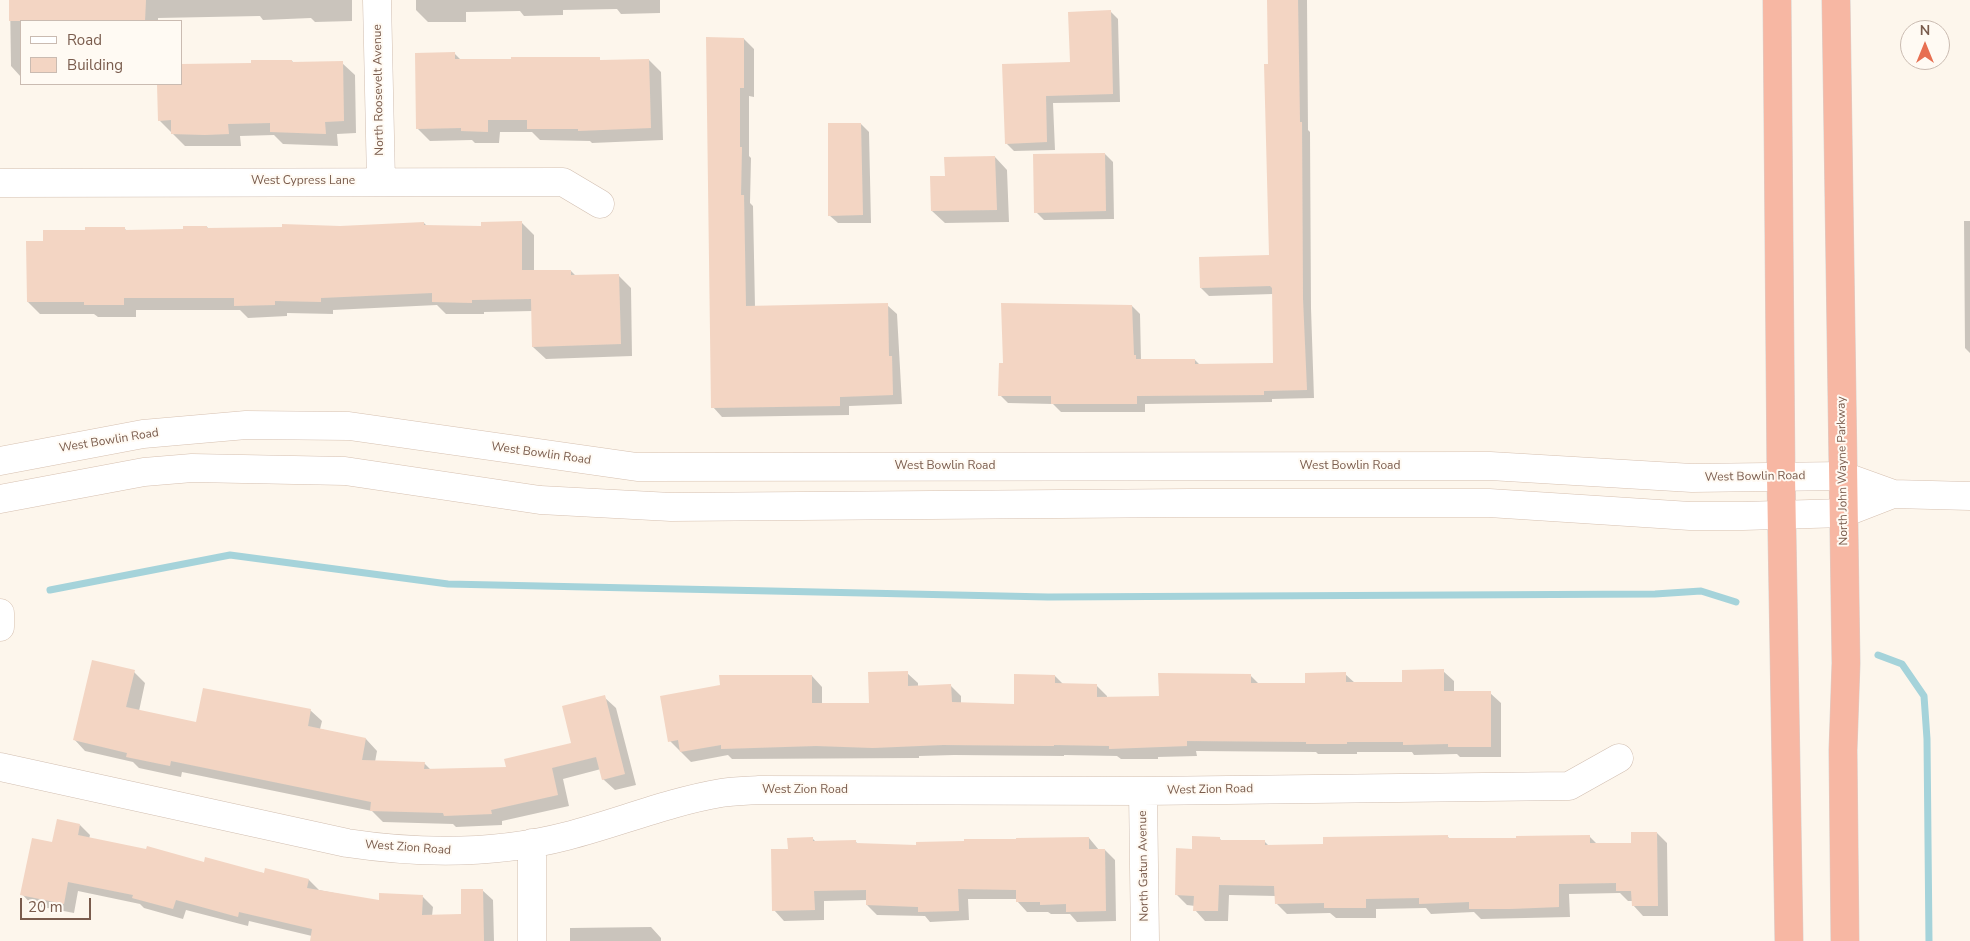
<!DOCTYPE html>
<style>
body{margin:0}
#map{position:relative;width:1970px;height:941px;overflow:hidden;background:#fdf6ec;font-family:"Nunito Sans",sans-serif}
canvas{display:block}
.legend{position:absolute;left:20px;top:20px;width:162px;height:65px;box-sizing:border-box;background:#fffaf3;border:1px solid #cabbb1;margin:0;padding:6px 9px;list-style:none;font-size:15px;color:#7a5c4d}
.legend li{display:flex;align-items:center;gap:10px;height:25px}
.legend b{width:25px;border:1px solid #cabbb1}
.north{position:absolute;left:1900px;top:20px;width:50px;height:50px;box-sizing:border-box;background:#fffaf3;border:1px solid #cabbb1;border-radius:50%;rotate:0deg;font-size:14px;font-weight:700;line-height:20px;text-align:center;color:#7a5c4d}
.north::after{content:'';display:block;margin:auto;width:18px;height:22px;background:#e76f51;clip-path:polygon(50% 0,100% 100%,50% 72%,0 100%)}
.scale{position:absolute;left:20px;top:898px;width:71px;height:22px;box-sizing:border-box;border:2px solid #7a5c4d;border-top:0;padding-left:6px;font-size:15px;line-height:18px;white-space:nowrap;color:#7a5c4d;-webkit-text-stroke:4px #fffaf3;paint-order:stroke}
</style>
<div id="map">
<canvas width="1970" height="941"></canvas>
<ul class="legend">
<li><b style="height:6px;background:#fff"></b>Road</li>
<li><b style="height:14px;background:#f3d5c3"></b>Building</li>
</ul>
<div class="north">N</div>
<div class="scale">20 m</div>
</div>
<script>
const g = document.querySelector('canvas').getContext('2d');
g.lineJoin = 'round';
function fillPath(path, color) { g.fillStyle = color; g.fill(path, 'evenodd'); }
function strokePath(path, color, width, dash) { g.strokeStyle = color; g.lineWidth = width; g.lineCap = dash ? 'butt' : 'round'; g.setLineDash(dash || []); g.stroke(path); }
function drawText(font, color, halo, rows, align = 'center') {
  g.font = font + ' "Nunito Sans",sans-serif'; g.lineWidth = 4; g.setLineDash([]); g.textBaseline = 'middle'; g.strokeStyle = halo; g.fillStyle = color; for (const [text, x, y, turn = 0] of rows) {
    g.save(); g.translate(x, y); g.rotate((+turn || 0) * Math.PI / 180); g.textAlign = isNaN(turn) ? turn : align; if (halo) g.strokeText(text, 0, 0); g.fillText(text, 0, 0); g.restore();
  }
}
fillPath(new Path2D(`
 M10,0H352V21L315,22L311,18L263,20L260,16L158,18V21H21V77L11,66Z
 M416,0H660V13L621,14L617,9L563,10V15L524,16L520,11L466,12V22H428L416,10Z
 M1268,0H1307L1308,130L1310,132L1311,308L1314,398L1272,399V402L1145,404V412H1061L1053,404L1008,403L1000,395L1004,364L1132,306L1140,314L1141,360H1195L1200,365L1274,364L1273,294L1209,296L1201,288L1270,256Z
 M1110,11L1118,19L1120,102L1053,103L1055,150L1014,151L1006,143L1071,64Z
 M744,39L754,49V97L749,96V156L751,158L750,203L753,206L755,307L887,305L897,314L902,404L849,406V415L722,417L713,407Z
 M454,53L461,60H649L661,72L663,140L592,143L590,141L540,140L532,132H500L499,143H475L472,140L430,141L417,128Z
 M292,61L294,63H342L355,75L356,133L337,134L338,146L283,144L274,135L240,136L241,146H185L159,120L158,84H181L252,64Z
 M861,124L869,132L871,223H838L829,215Z
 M1105,154L1113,162L1114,219L1044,220L1036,212Z
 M995,157L1007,170L1009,222L945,223L932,211L946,177Z
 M1964,221H1970V353L1965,348Z
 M424,223L427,226L482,227L522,223L534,235V271H571L576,276H619L631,288L632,356L546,359L533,347V311L484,312V314H446L437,305L333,310V314L287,313V316L248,318L240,310H136V317H98L94,314H40L28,302L44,242L86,231L124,228L127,231L185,230L207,227L210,230L340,227Z
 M1443,671L1454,681V692L1490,693L1501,703V757H1460L1457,754L1414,755L1412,752H1357V754H1318L1316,752L1196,751L1197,756L1158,757V759H1121L1117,756L1064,755V756L954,755L919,756V758L732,759L728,755L691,762L670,741L812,676L822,687V704H870L907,673L918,683V687L951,686L961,696V704L1015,706L1055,676L1063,684L1096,685L1107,696V698L1160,697V674L1250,675L1259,684H1306L1345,674L1355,683L1403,684Z
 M134,672L145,683L139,711L197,724L310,710L322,721L320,729L366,739L377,751L375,762L424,763L431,770L507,768L573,744L604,697L616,708L636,785L615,790L603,779L601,769L563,779L569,806L502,821V825L456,827L453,824L383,822L372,811L182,772L181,777L139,768L133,762L85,751L74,739Z
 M80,825L90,835L89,839L204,864L309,880L319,890L380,902L423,897L433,907L432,916L463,915L482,890L493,900L494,941H311L312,936L249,921L248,926L186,910L183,919L144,908L140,904L78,891L74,913L32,905L22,894L53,844Z
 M1657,833L1667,843L1668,916H1643L1633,905V901H1628L1620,893L1569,894L1570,917L1481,919L1474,912L1431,914L1426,908L1376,909V918H1336L1330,913L1287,914L1276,903V896L1229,895L1228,921H1205L1195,910V906L1187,905L1177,895L1193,850L1219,838L1222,841L1265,842L1269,846L1324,845L1447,836L1451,840L1589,836L1597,844H1633Z
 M812,838L816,842L855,841L858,844L918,846L1089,838L1099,850H1105L1115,860L1116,921L1077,922L1070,914H1051L1048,912H1027L1017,901V899H968L969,920L930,922L925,916L877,915L867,905V900L824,901V920L784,921L774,910L789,850Z
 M651,927L661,938V941H570V928Z`), '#0003');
strokePath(new Path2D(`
 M50,590L230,555L448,584L1048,597L1655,594L1701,591L1736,602
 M1878,655L1902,664L1924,696L1927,739L1929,941`), '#a5d3da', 7);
fillPath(new Path2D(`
 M9,0H146L145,21H9Z
 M1267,0H1298L1300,122H1302L1303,299L1307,390L1264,391V395L1137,396V404H1051V396H998L999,363H1003L1001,303L1132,305L1134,355H1136V359H1195V364L1273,363L1272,288L1270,286L1200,288L1199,257L1269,255L1264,64H1268Z
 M1111,10L1113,94L1046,96L1047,142L1005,144L1002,64L1070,62L1068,12Z
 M706,37L744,38V88H740V147H742L741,195H744L746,306L888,303L889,356H892L893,395L840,397V406L711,408Z
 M455,52V59H511V57H600V60L649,59L651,128L578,131V129H527V120H488V132L461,131V128L416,129L415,53Z
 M251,60H292V62L343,61L344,121L325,122L326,134L270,132V123L228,124L229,134L205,135L171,134V120L158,121L157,84H181V64L251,63Z
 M828,123H861L863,215L828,216Z
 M1105,153L1106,211L1034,213L1033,154Z
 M995,156L997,210L931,211L930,176H945L944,157Z
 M522,221V270H571V275L619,274L621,344L532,347L531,299L472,300V303L432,302V293L321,298V302L275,301V305L234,306V298H124V305H84V302H27L26,241H43V230H85V227H125V230L183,229V226H207V228L282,227V224L340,226L424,222V225L481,226V222Z
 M92,660L135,670L126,707L196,722L203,688L311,709L308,726L366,738L362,760L425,762L424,769L506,767L504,759L571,743L562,706L605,695L625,774L602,780L596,757L552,768L558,795L491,810L492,814L444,816L443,813L370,811L371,802L171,761L170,766L126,757L127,753L73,740Z
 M1444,669V691H1491V747H1448V744L1403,745V742H1347V744H1306V742L1187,741V746L1109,749V746L1054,745V746L943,745L873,748L816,746L721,749V745L680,752L678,740L668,742L660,696L720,685L719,675H812V703H869L868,672L908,671V686L951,684L952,702L1014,704V674L1055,675V683L1097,684V697L1159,696L1158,673L1251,674V683H1305V673L1346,672V682H1402V670Z
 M57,819L80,824L78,835L146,849L147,846L204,862L205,857L264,873L265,868L309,879L307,888L379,900V893L423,895L422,915L461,914V889H483L484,941H310L312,929L239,912L238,917L176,900L173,909L132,898L133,895L68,882L64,904L20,895L32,838L52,842Z
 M1631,832H1657L1658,906H1632L1631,891H1616V883L1559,884V907L1510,909H1469V902L1419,904V898L1366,899V908H1324V903L1275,904L1274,886L1219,885L1218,911H1193L1194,896L1175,895L1176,848L1192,849V836L1220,837V840H1265V845L1323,844V837L1448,835V838H1516V836L1590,835V843H1631Z
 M813,837V841L856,840V843L916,845V842L964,841V839H1016V838L1089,837V849H1105L1106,911L1066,912V904L1040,905V902H1016V890L958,889L959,911L918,912V907L866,905V890L814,891L815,910L772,911L771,849H788L787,838Z`), '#f3d5c3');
const street = new Path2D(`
 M377,0L381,181
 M0,183L563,182L600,204
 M0,767L347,843C420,854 494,855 567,836C618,823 668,802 721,793C733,791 746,791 759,790L1143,791L1569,786L1619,758
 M1143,791L1145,941
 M532,941V843`);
const secondary = new Path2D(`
 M0,461L143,434L246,425L349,426L637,467L1490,466L1692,478L1843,476L1893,494L1970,496
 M0,499L144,472L192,468L345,471L540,500L671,507L1191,503H1489L1690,516H1743L1844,513L1893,494
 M0,613V627`);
const highway = new Path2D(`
 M1777,0L1781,476L1789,941
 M1836,0L1846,663L1843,750L1845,941`);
strokePath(street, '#d1beb0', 29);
strokePath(secondary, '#d6c0b0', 29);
strokePath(highway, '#dad1cd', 29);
strokePath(street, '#fff', 28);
strokePath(secondary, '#fff', 28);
strokePath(highway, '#f7b7a3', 28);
drawText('12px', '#7a5c4d', '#fffaf3', [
 ["North Roosevelt Avenue",379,90,-91],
 ["West Cypress Lane",303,181],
 ["West Bowlin Road",109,441,-9],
 ["West Bowlin Road",541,454,8],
 ["West Bowlin Road",945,466],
 ["West Bowlin Road",1350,466],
 ["North John Wayne Parkway",1843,471,-91],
 ["West Bowlin Road",1755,477,-1],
 ["West Zion Road",805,790],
 ["West Zion Road",1210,790,-1],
 ["West Zion Road",408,848,4],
 ["North Gatun Avenue",1144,866,-91]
]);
</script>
